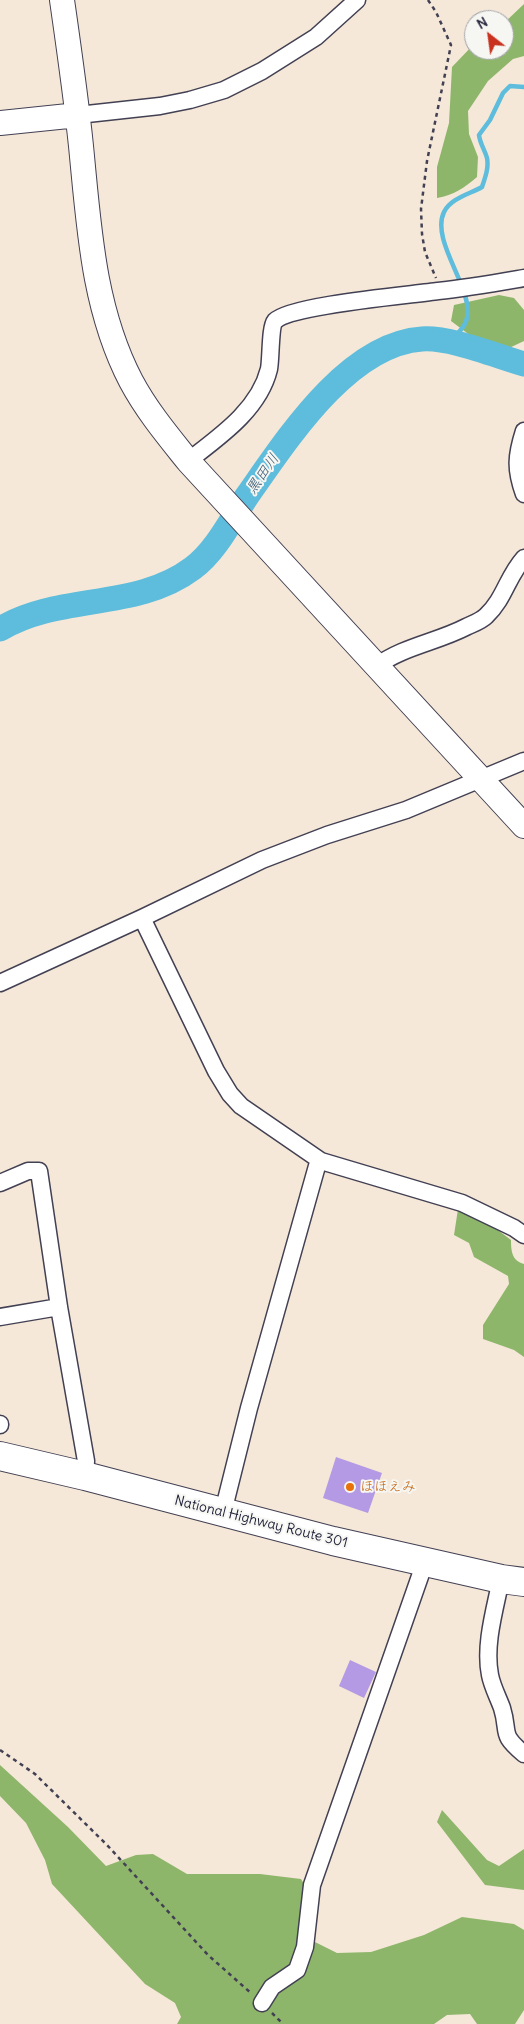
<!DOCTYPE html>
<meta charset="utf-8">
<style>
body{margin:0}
#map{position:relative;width:524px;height:2024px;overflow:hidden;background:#f5e8d8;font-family:Delius,sans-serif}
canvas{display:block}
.north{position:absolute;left:464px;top:10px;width:50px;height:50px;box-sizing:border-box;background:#f6f6f2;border:1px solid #a1a1a9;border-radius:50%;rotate:330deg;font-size:14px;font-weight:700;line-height:20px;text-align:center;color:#22223b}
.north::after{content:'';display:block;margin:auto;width:18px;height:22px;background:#c8321e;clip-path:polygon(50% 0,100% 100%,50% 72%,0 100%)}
</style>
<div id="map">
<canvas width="524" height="2024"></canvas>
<div class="north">N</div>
</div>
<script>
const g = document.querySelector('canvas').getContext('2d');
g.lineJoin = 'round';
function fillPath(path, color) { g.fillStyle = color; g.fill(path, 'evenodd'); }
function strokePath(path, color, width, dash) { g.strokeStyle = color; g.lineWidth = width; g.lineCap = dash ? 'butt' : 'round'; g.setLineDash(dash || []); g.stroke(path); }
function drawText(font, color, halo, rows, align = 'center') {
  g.font = font + ' Delius,"Klee One",sans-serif'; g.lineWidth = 4; g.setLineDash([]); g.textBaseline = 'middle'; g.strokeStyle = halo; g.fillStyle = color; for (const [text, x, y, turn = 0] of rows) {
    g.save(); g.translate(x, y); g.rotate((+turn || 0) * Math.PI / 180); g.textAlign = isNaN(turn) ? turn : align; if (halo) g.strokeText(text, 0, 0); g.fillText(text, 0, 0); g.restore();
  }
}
fillPath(new Path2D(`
 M524,4V56L513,59L488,81L468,111L469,134L478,157L477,177C464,188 454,195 437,198V167L449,123L452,67L474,44V50H504V23Z
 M499,295L514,298L524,310V341L507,349L479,342L451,321L454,305Z
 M458,1209L487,1222L511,1240C511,1251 512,1261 524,1264V1357L514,1350L483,1339V1325L509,1284L508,1276L474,1257L469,1243L454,1235Z
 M0,1765L68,1827L106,1866L136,1855L153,1854L187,1874H260L301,1879L315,1902V1942L337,1953L371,1952L424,1935L462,1917L514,1924L524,1930V2010L515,2024H477L470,2014L447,2015L434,2024H177L181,2017L175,2003L145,1984L52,1884L45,1860L26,1823L0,1796Z
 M442,1810L487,1860L499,1866L524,1849V1890L485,1885L437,1822Z`), '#8eb66b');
strokePath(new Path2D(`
 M448,342C455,336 465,328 467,318C474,289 430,241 444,212C451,198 470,194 482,187C485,178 489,168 487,158C485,150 480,144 479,135L490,120L503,93L510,86L524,87`), '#5ebcdc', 4.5);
strokePath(new Path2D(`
 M0,629C60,593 136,611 193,568C216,551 231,520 247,496C286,441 347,344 422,339C450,337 496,356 524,364`), '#5ebcdc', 25);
fillPath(new Path2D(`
 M336,1457L382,1473L368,1513L323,1498Z
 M350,1660L376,1672L364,1698L339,1686Z`), '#b49ae4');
const street = new Path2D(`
 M78,115L160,106L190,100L224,90L262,71L316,37L357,0
 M524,431C516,456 515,469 524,494
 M188,461C219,437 259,410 269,369C271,359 270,327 275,321C290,305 411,295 438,291C467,288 495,283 524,278
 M377,666C402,647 437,642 466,627C472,624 481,621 486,616C505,598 507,577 524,558
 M142,918L216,1071L230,1094L241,1106L321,1161L462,1203L514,1228L524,1235
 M0,983L142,918L262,860L327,835L406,810L524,761
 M0,1183L28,1171H39L59,1307L86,1461L85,1476
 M0,1317L59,1307
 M0,1424V1425
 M223,1512L249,1408L317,1166L321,1161
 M501,1579C495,1609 484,1645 490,1675C492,1686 498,1697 502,1708C510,1734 499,1733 524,1754
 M262,2003L272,1987L297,1970L305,1947L312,1885L425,1562`);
const secondary = new Path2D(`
 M62,0C69,49 76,97 81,146C89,227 93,308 131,381C147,411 168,436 188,461L524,826
 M0,123L78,115`);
const highway = new Path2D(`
 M0,1456L85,1476L333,1541L501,1579L524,1582`);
strokePath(street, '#424053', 19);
strokePath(secondary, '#424053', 26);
strokePath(highway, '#424053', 30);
strokePath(new Path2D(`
 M428,0L436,12L451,45L427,161L421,209L422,234L425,252L436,278
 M0,1750L35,1774L107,1845L208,1955L252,1994
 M272,2013L283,2024`), '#424053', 2.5, [4, 4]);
strokePath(street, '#fff', 16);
strokePath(secondary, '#fff', 24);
strokePath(highway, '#fff', 28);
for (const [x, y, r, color] of [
 [350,1487,5,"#e8710a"]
]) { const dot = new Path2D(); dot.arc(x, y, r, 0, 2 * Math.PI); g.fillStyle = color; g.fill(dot); strokePath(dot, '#f6f6f2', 2); }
drawText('14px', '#c56008', '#f6f6f2', [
 ["ほほえみ",360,1487]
], 'left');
drawText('14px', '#22223b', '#f6f6f2', [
 ["National Highway Route 301",261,1522,14]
]);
drawText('italic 15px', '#375873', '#f6f6f2', [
 ["黒田川",263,474,-55]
]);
</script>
